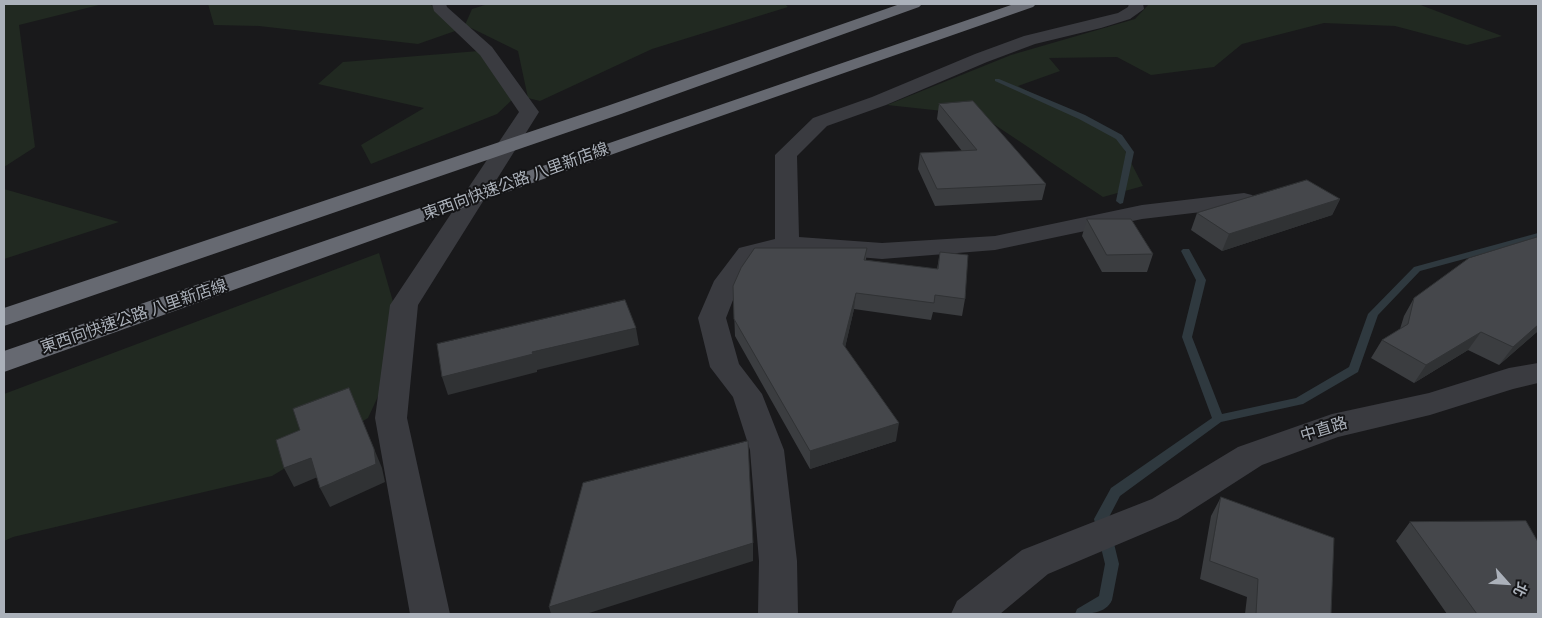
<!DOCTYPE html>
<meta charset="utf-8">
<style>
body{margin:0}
#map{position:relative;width:1542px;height:618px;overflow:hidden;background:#19191b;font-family:"Space Grotesk","Noto Sans TC",sans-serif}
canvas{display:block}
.frame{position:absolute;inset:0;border:5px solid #abb1ba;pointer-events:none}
.north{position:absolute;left:1482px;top:558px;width:50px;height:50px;-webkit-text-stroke:4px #141416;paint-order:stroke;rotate:116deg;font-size:14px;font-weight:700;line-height:20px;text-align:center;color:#abb1ba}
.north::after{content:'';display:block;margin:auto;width:18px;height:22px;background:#abb1ba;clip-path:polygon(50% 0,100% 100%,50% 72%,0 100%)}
</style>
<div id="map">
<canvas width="1542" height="618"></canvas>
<div class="frame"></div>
<div class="north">北</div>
</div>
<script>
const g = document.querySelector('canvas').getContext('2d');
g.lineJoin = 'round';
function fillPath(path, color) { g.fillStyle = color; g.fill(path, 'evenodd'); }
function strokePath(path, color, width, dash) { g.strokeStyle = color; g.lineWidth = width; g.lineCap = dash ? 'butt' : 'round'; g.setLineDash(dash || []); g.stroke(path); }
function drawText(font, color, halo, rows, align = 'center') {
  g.font = font + ' "Space Grotesk","Noto Sans TC",sans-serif'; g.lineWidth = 4; g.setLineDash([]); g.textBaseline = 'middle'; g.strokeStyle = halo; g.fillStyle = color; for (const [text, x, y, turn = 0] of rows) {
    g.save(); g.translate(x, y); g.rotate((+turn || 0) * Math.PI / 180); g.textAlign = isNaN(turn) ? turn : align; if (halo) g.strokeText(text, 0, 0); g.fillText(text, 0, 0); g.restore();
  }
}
fillPath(new Path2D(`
 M4,4H103L19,25L35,147L4,167Z
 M208,4H430L458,30L418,44L259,26L214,25Z
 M488,4H785L788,7L652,49L540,101L528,98L518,51L465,25L472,9Z
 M1149,4H1418L1502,36L1467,45L1395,26L1324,23L1242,44L1214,67L1151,75L1117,57L1049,58L1060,71L1018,86L1119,139L1143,186L1103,197L980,115L887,105L1011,55L1135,19Z
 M479,51L513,99L497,114L371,164L361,145L424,108L318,84L343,62Z
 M4,189L119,222L4,259Z
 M379,253L404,340L368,418L272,476L13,537L4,541V394Z`), '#212921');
fillPath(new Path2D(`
 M995,79H999L1085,115L1122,135L1134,152L1123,203L1120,204L1116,201L1126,152L1116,139L1079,119L995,81Z
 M1538,233V239L1420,271L1378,315L1358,372L1303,404L1221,422L1120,496L1108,519L1119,564L1112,600C1106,614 1088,614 1075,614L1077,609L1099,596L1105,564L1094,519L1111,488L1212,418L1182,337L1196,280L1181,251L1183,249H1189L1206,280L1192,337L1222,414L1296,398L1349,367L1368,314L1414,267Z`), '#2f393f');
fillPath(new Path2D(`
 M432,4H446L447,7L492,47L539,112L418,305L407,418L450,614H410L375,418L390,305L519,112L480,55L434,11Z
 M1129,4H1143L1144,9L1130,19L1101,28L1035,44L987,62L886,105L827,126L797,156L799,237L882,243L995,236L1142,205L1244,193L1252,195L1256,200L1252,205L1244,207L1142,219L995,250L882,259L787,251L757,259L740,282L726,318L739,364L762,394L784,450L797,561L798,614H758L759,561L750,450L733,397L710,367L698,318L714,281L739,248L775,239V155L813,118L872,97L975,54L1024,36L1118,13L1128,7Z
 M1538,363V383L1513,389L1430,415L1338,437L1262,465L1178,519L1048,574L1000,614H951L957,601L1022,550L1152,499L1238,447L1332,414L1429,393L1509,368Z`), '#3a3b40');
fillPath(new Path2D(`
 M900,4H922L919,7L621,114L4,326V308L607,106Z
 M1014,4H1036L1033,7L658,138L4,372V351Z`), '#666971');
fillPath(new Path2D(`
 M939,104L1046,184L1042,200L935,206L918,169L920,153L962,151L937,119Z
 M1340,199L1332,215L1222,251L1191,230L1197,213Z
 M1087,219L1153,254L1147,272H1102L1082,236Z
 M867,248L866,260L937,269L940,252L965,299L962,316L933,312L931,320L854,309L845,347L896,441L810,469L735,336L733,286Z
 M1414,298L1538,331L1499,365L1468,350L1414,383L1371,358L1382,340L1400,329L1404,316Z
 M1221,497L1331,614H1245L1247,597L1200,579L1211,516Z
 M1410,522L1538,614H1447L1396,541Z`), '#3b3d40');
fillPath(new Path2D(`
 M1340,199L1332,215L1222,251L1229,234Z
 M856,293L854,309L842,361L843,344Z
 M1538,325V331L1499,365L1513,347Z
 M636,328L639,345L537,370V372L448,395L442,377L532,352Z
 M1481,332L1468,350L1414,383L1426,365Z
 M349,388L382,468L385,482L330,507L320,488Z
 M899,423L896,441L810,469V451Z
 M311,458L320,476L294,487L284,468Z
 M753,543V561L586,614H551L549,607Z`), '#303234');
const building = new Path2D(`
 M973,101L1046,184L937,189L920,153L977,150L939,104Z
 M1307,180L1340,199L1229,234L1197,213Z
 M1087,219H1131L1153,254L1107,255Z
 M1538,237V325L1513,347L1481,332L1426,365L1382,340L1408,324L1414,298L1469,258Z
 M755,248H867L864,260L938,269L940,252L968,255L965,299L935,295L934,303L856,293L843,344L899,423L810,451L734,319L733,286L741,268Z
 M625,300L636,328L532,352L533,354L442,377L437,344Z
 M349,388L374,449L376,464L320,488L311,458L284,468L276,440L300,430L293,409Z
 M748,441L753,543L549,607L583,483Z
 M1221,497L1334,538L1331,614H1256L1258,579L1210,561Z
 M1526,521L1538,542V614H1477L1410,522Z`);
fillPath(building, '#45474b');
strokePath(building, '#303234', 1);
drawText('16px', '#abb1ba', '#141416', [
 ["東西向快速公路 八里新店線",516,182,-20],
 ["東西向快速公路 八里新店線",134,317,-19],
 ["中直路",1324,430,-17]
]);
</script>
